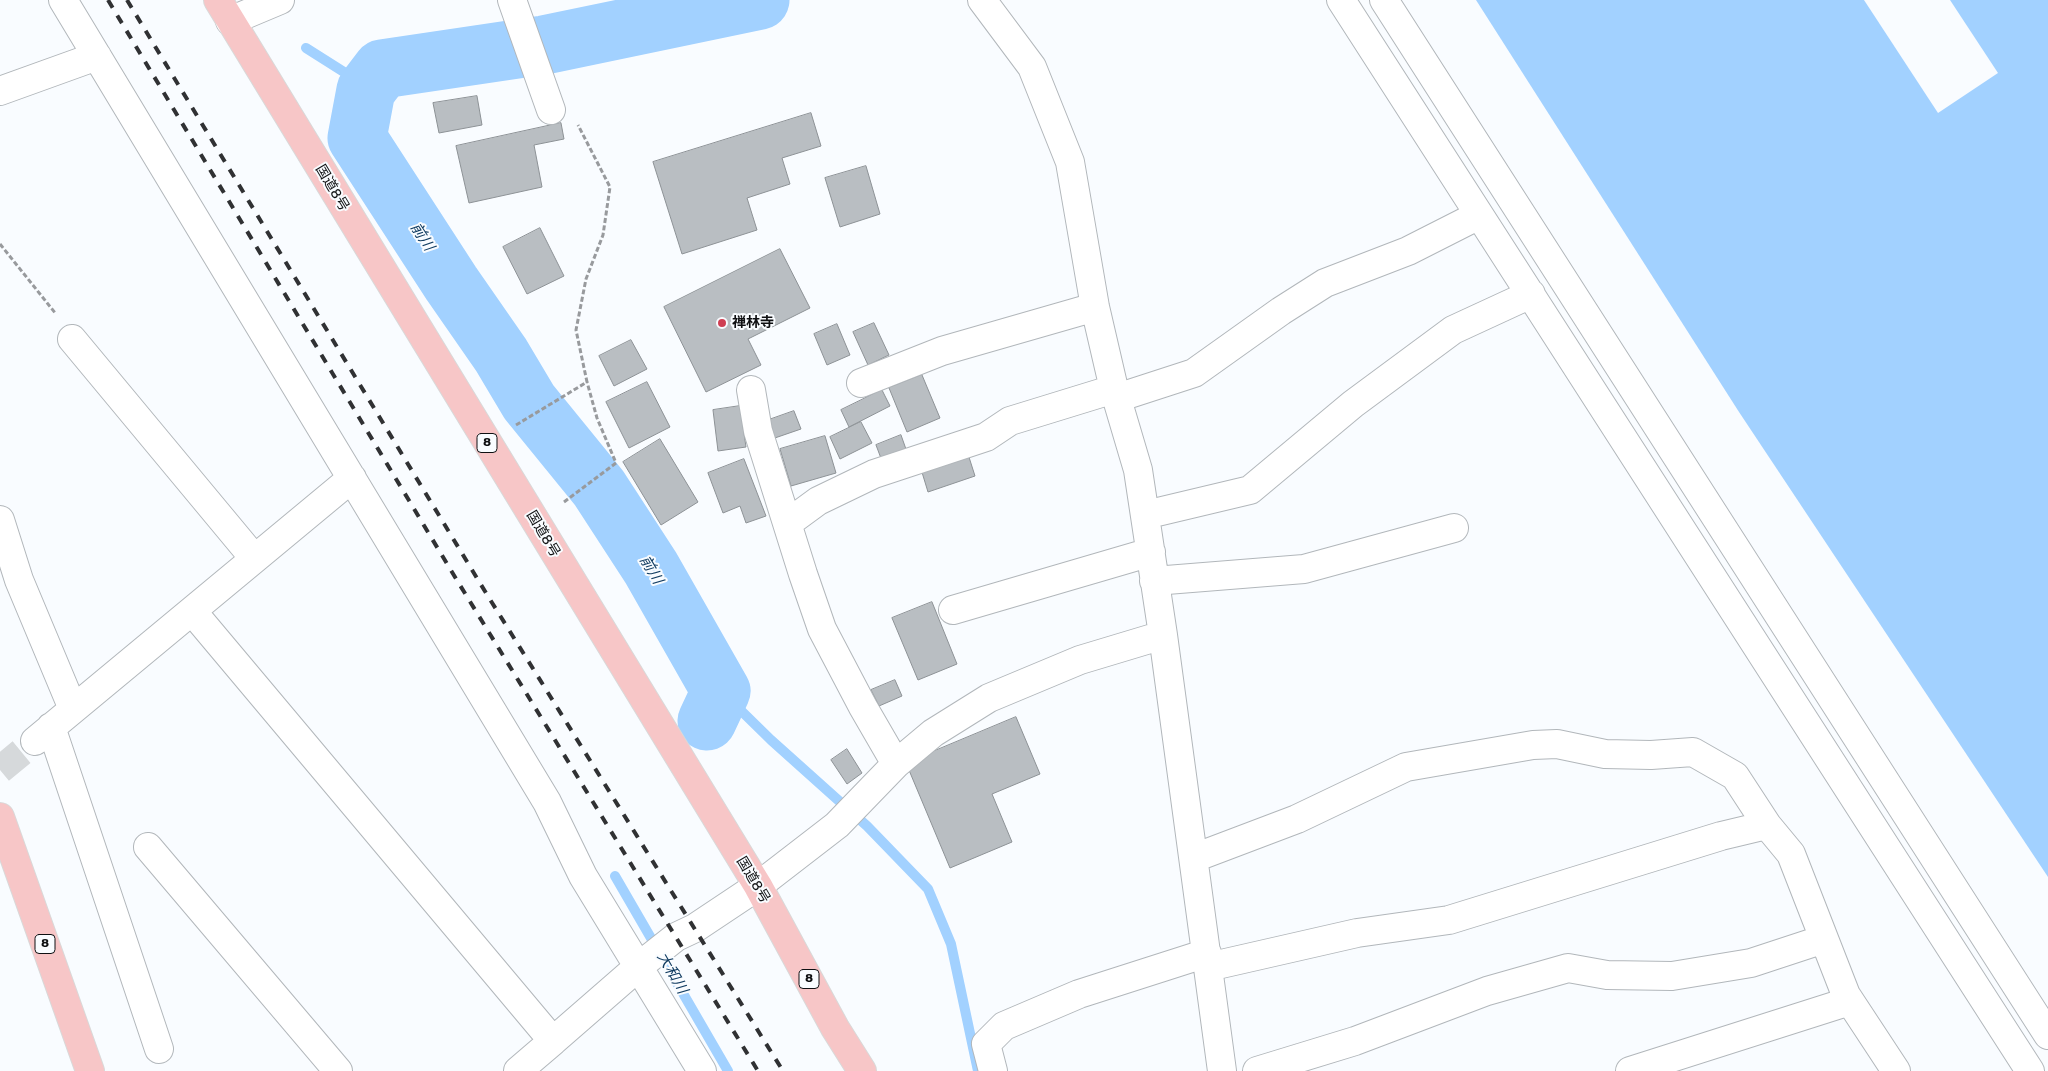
<!DOCTYPE html>
<meta charset="utf-8">
<style>
body{margin:0}
canvas{display:block;background:#f9fcff}
</style>
<canvas width="2048" height="1071"></canvas>
<script>
const g = document.querySelector('canvas').getContext('2d');
g.lineJoin = 'round';
function fillPath(path, color) { g.fillStyle = color; g.fill(path, 'evenodd'); }
function strokePath(path, color, width, dash) { g.strokeStyle = color; g.lineWidth = width; g.lineCap = dash ? 'butt' : 'round'; g.setLineDash(dash || []); g.stroke(path); }
function drawText(font, color, halo, rows, align = 'center') {
  g.font = font + ' Rubik,"Noto Sans JP",sans-serif'; g.lineWidth = 4; g.setLineDash([]); g.textBaseline = 'middle'; g.strokeStyle = halo; g.fillStyle = color; for (const [text, x, y, turn = 0] of rows) {
    g.save(); g.translate(x, y); g.rotate((+turn || 0) * Math.PI / 180); g.textAlign = isNaN(turn) ? turn : align; if (halo) g.strokeText(text, 0, 0); g.fillText(text, 0, 0); g.restore();
  }
}
fillPath(new Path2D(`
 M1476,0H2048V877L1739,412Z`), '#a2d1ff');
fillPath(new Path2D(`
 M1864,0H1950L1998,73L1938,113Z`), '#f9fcff');
strokePath(new Path2D(`
 M306,48L355,79L373,81
 M721,691L771,740L867,826L928,889L951,944L978,1071
 M615,876L728,1071`), '#a2d1ff', 10);
strokePath(new Path2D(`
 M707,721L721,691L651,568L599,488L529,402L501,355L451,283L357,138L366,90L382,69L544,45L760,0`), '#a2d1ff', 59);
const building = new Path2D(`
 M477,96L482,125L439,133L433,103Z
 M811,113L821,146L782,158L790,184L747,198L757,230L682,254L653,162Z
 M561,123L564,139L534,145L542,187L469,203L456,146Z
 M866,166L880,214L840,227L825,178Z
 M540,228L564,276L527,294L503,247Z
 M780,249L810,308L748,339L761,365L706,392L664,307Z
 M874,323L889,355L868,365L853,332Z
 M837,324L850,355L827,365L814,334Z
 M631,340L647,369L614,386L599,356Z
 M922,375L940,418L907,432L889,388Z
 M647,382L670,427L629,448L606,402Z
 M882,390L890,406L849,427L841,410Z
 M740,406L746,447L718,451L713,410Z
 M794,411L801,429L769,440L763,422Z
 M861,422L872,443L840,459L830,437Z
 M901,435L907,452L882,461L876,445Z
 M825,436L836,473L791,486L780,449Z
 M660,439L698,502L661,525L623,462Z
 M968,454L975,476L928,492L921,469Z
 M744,459L766,516L746,523L740,506L723,513L708,473Z
 M932,602L957,664L918,680L892,618Z
 M895,680L902,696L879,706L871,690Z
 M1016,717L1040,774L992,794L1012,842L950,868L906,763Z
 M847,749L862,773L847,784L831,760Z`);
fillPath(building, '#b9bec2');
strokePath(building, '#8d9296', 1);
strokePath(new Path2D(`
 M0,770L35,741`), '#d6d9db', 28, [28, 14]);
const minor = new Path2D(`
 M63,0L547,802L583,876L702,1071
 M512,0L551,110
 M982,0L1032,67L1070,162L1095,307L1114,389L1138,470L1163,635L1222,1071
 M1341,0L2030,1071
 M1384,0L2048,1035
 M230,21L280,0
 M0,91L97,56
 M72,339L254,558
 M861,383L942,351L1095,307
 M751,390L758,431L803,574L822,629L863,707L896,764
 M1117,398L1194,373L1281,311L1325,283L1408,251L1479,215
 M1145,515L1250,490L1353,404L1453,330L1531,294
 M0,520L19,580L73,709
 M788,523L818,501L874,474L986,437L1010,421L1114,389
 M1154,581L1304,569L1454,528
 M953,610L1151,552
 M192,611L553,1041L518,1071
 M51,727L159,1049
 M35,741L352,478
 M148,847L338,1071
 M1194,858L1297,819L1406,767L1533,745L1557,744L1605,754L1651,755L1693,752L1735,776L1767,825
 M1208,967L1357,933L1449,920L1721,836L1767,825L1791,854L1846,995L1896,1071
 M553,1041L638,967L676,937L695,928L758,886L837,825L896,764L933,733L989,698L1080,660L1163,635
 M993,1071L986,1044L1004,1026L1079,994L1207,953
 M1257,1071L1355,1041L1487,991L1568,968L1607,975L1672,976L1751,963L1824,939
 M1630,1071L1850,1001`);
const highway = new Path2D(`
 M218,0L758,886L835,1028L862,1071
 M0,817L90,1071`);
strokePath(minor, '#b2b7bb', 30);
strokePath(highway, '#d9d9d9', 30);
strokePath(new Path2D(`
 M0,244L56,314
 M516,425L587,382L576,330L586,279L603,235L610,187L578,125
 M564,502L616,463L597,418L587,382`), '#989a9d', 3, [5, 2.5]);
strokePath(minor, '#fff', 28);
strokePath(highway, '#f7c6c7', 28);
strokePath(new Path2D(`
 M108,0L458,582L758,1071
 M127,0L486,593L783,1071`), '#303133', 4, [9, 9]);
for (const [x, y, r, color] of [
 [722,323,5,"#cf3f53"]
]) { const dot = new Path2D(); dot.arc(x, y, r, 0, 2 * Math.PI); g.fillStyle = color; g.fill(dot); strokePath(dot, '#f9fcff', 2); }
for (const [x, y, w] of [
 [487,443,20],
 [45,944,20],
 [809,979,20]
]) { const box = new Path2D(); box.roundRect(x - w / 2, y - 9.5, w, 19, 4); g.fillStyle = '#f9fcff'; g.fill(box); strokePath(box, '#0f1012', 1); }
drawText('bold 12px', '#0f1012', null, [
 ["8",487,443],
 ["8",45,944],
 ["8",809,979]
]);
drawText('14px', '#0f1012', '#f9fcff', [
 ["国道8号",332,188,59],
 ["国道8号",543,534,59],
 ["国道8号",753,880,59]
]);
drawText('bold 14px', '#0f1012', '#f9fcff', [
 ["禅林寺",732,323]
], 'left');
drawText('italic 15px', '#123d62', '#f9fcff', [
 ["前川",422,237,57],
 ["前川",651,570,59],
 ["大和川",672,973,60]
]);
</script>
